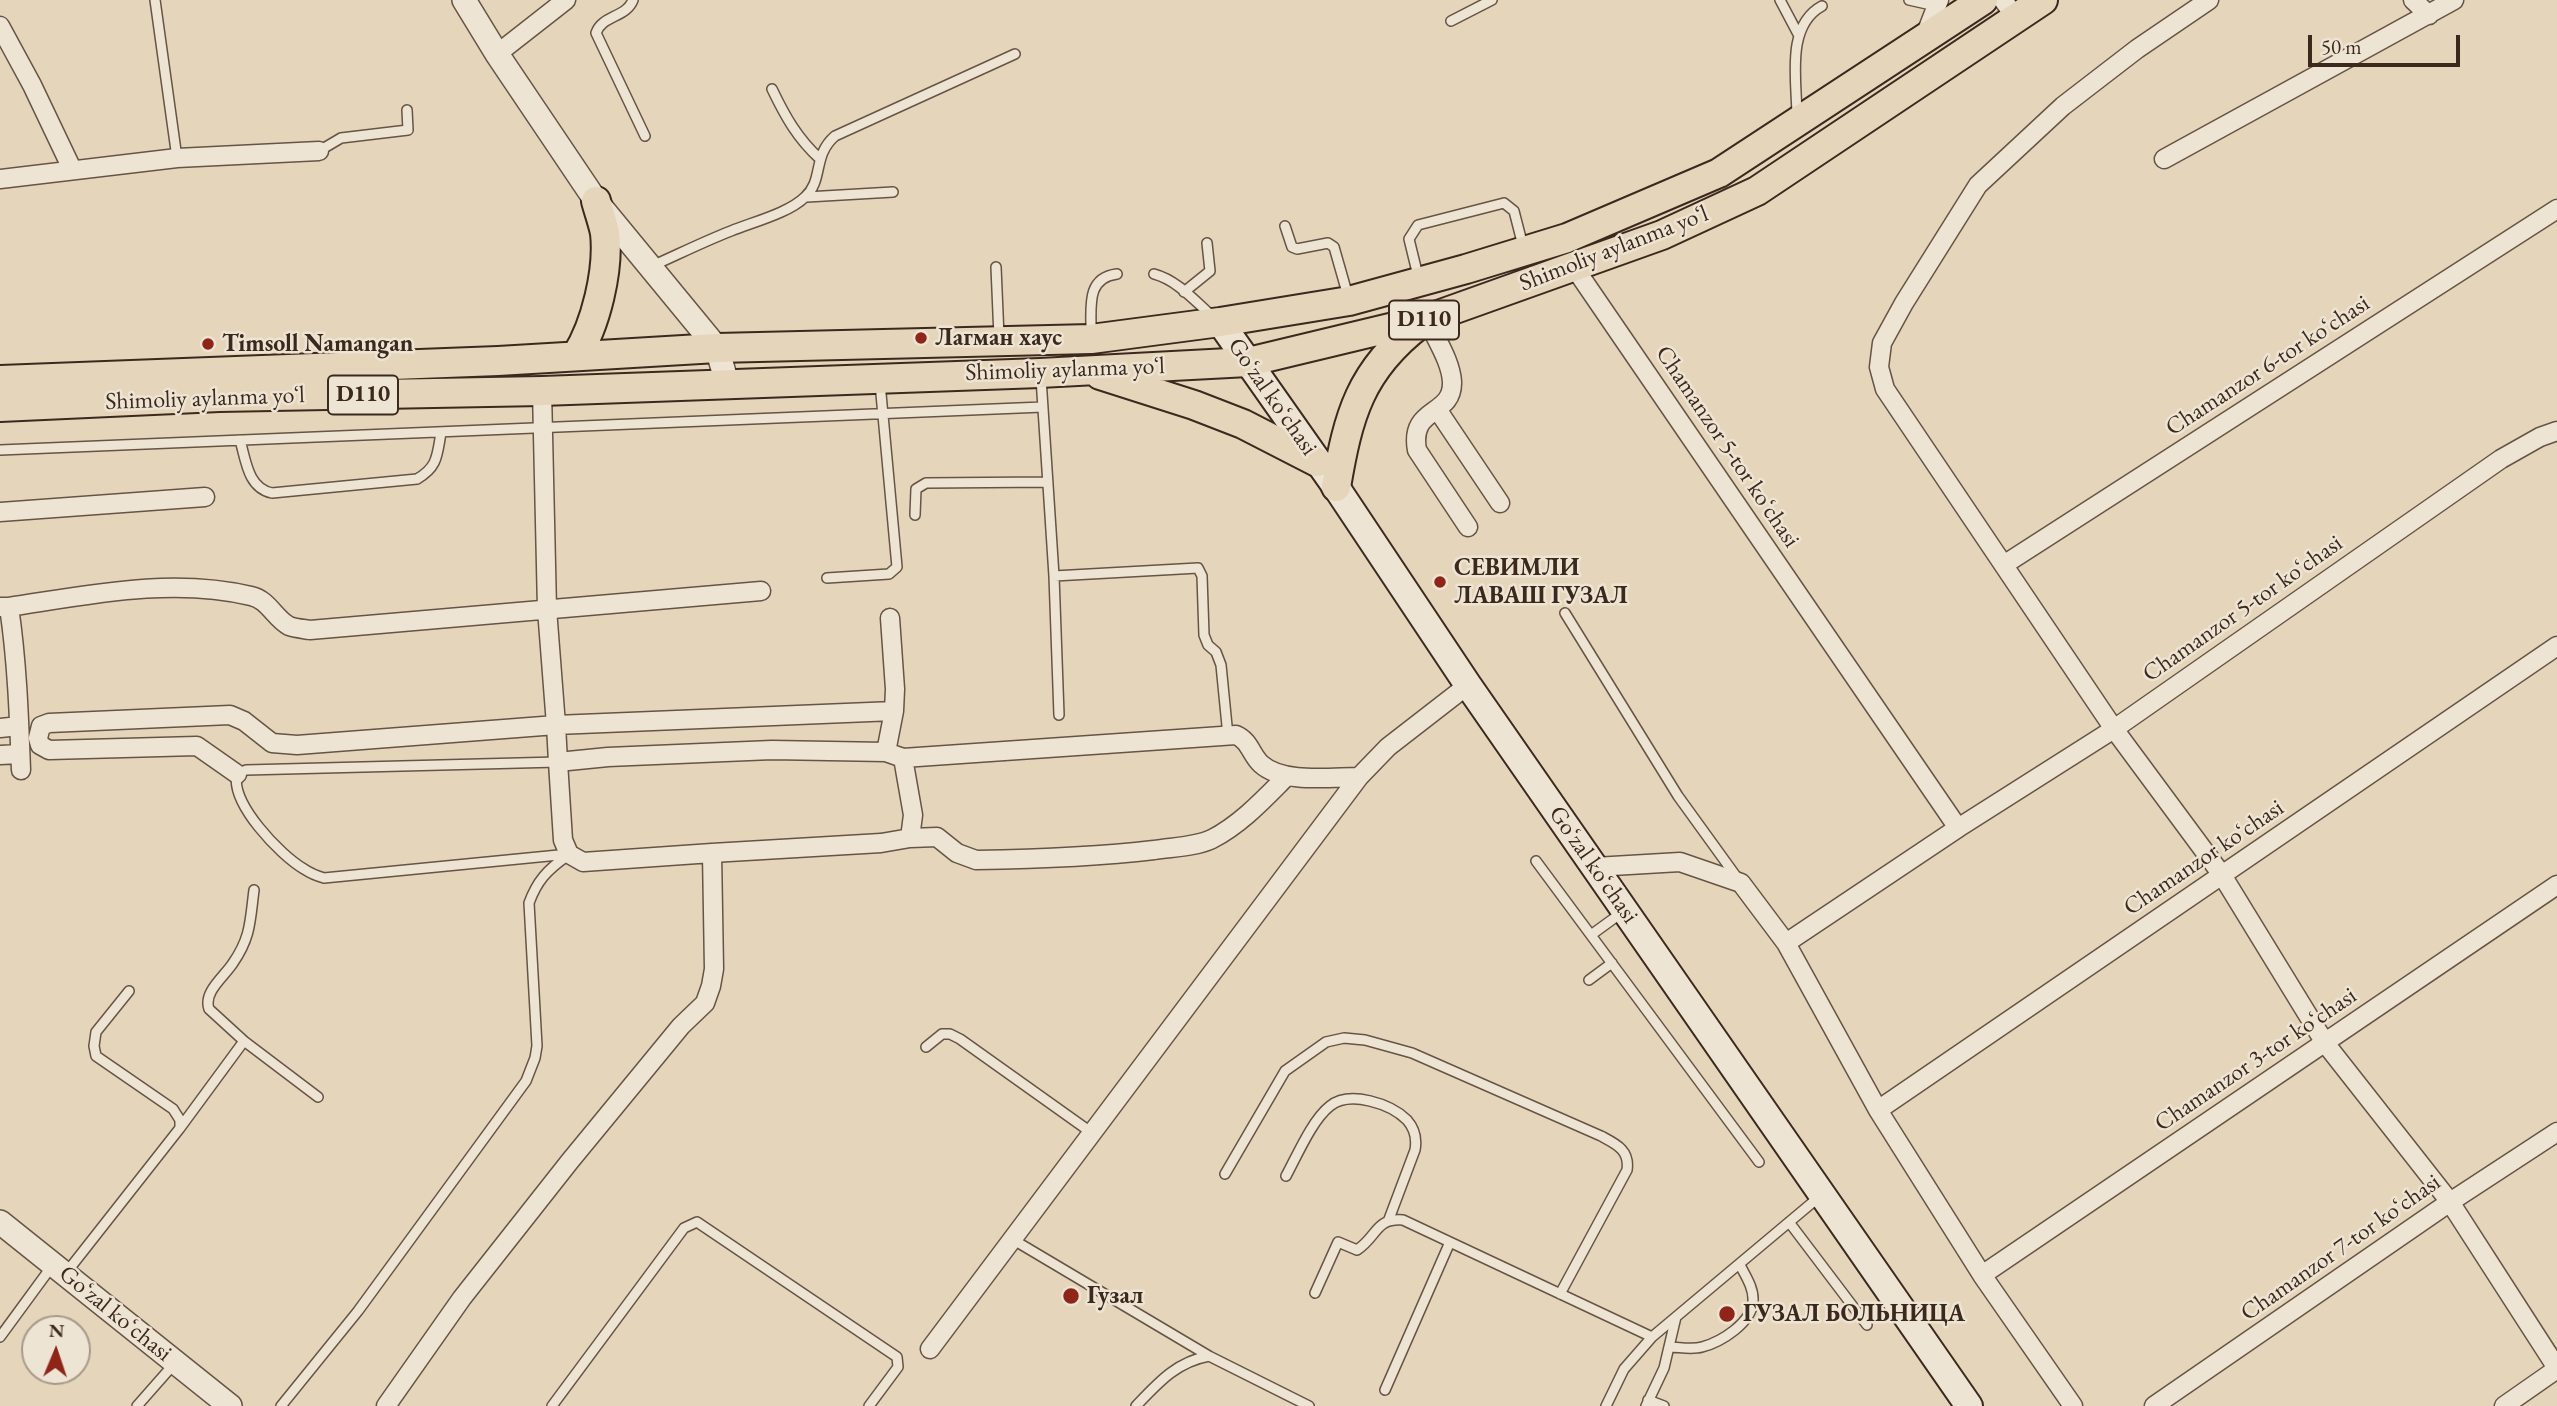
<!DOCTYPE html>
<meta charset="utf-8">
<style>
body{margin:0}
#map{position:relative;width:2557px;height:1406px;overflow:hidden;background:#e5d5bb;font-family:"EB Garamond",serif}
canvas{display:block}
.north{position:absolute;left:21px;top:1315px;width:70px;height:70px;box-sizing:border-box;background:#eee4d3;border:2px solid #a7998b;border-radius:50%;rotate:2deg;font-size:19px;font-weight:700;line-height:28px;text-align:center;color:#3c291e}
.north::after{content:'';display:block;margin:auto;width:24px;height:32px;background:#8f2418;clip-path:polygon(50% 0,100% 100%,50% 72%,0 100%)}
.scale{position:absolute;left:2308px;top:35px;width:152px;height:32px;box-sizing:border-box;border:4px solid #3c291e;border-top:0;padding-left:9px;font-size:21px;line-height:24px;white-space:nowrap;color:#3c291e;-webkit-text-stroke:5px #eee4d3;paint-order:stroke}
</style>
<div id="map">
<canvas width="2557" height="1406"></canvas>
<div class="north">N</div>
<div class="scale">50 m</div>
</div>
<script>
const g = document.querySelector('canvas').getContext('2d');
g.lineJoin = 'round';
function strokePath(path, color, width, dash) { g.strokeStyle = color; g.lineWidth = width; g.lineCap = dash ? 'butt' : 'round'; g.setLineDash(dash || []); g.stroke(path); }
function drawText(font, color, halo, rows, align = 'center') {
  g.font = font + ' "EB Garamond",serif'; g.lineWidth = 5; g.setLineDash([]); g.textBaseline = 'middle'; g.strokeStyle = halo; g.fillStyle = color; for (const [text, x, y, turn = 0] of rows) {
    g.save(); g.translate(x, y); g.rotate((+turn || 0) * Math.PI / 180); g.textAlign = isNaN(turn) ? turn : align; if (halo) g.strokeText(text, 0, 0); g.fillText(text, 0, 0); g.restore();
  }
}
const service = new Path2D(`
 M155,0L177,158
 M633,0C626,18 602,15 596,33L645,136
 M1780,0L1798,34
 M1909,0L1936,6
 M1451,21L1492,0
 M772,89C785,116 797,138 820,159
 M1797,117C1797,82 1785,26 1822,6
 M319,151L341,138L408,130L407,110
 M807,197L893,192
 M1285,226L1292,247L1297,249L1328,243L1334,247L1348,296
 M652,266C679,254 705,241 731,231C753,222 789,213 805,197C824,180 812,156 835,136L1015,54
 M996,267L999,337
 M1154,274C1177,280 1195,301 1213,317
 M1419,280L1409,239L1418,225L1504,203L1514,211L1523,246
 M1184,292L1210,271L1207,243
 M1091,337C1092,311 1084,278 1117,274
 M1041,378L1054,576L1059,715
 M240,440C246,461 248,488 272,493L417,479C438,467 437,455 441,433
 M0,450L1043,407
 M915,515L916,489L926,483L1048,482
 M1054,576L1198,568L1202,576L1204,635L1208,645L1216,652L1221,665L1228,736
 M827,578L889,574L897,567L880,383
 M1565,613L1678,796L1738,879
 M558,762L246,770L237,774C230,803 280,855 304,869C310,873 317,876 324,878L569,854
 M1536,861L1759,1162
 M1591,935L1624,911
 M1589,980L1612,963
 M244,1041L318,1097
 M926,1047L942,1034H950L960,1039L1092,1133
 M180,1128L244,1041L209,1009C203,992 224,977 233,963C251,937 250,921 254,890
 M1225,1174L1285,1071L1326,1042L1344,1038L1365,1040L1412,1053L1601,1136C1616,1144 1630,1150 1627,1170L1560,1294
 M1286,1176C1297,1156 1312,1120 1330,1106C1350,1090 1391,1104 1407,1120C1415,1129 1417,1139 1415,1150L1389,1219
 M1789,1222L1867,1325
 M1012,1239L1209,1356
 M66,1273L180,1128V1120L173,1109L96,1056L94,1046L96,1032L129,991
 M1315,1293L1338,1242L1357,1250C1378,1236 1375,1218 1403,1220L1652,1337
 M0,1337L52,1266
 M1669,1347C1679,1347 1692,1350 1702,1347C1721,1342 1752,1323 1753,1301C1754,1288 1745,1275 1740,1265
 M1385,1390L1450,1242
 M1648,1400L1664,1406
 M137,1406L174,1364
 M281,1406L358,1311L526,1081L535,1058L537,1046L529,903C537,881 547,870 567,856
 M552,1406L684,1228L697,1222L897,1357L898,1367L869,1406
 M1136,1406C1158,1383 1176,1362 1209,1356L1309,1406
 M1606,1406L1624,1369L1652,1337L1819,1197
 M1646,1406L1664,1368L1676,1317`);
const minor = new Path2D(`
 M2003,0L2017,19
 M2209,0L2137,49L2063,106L1978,185L1904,303L1882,343L1879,367L1885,389L2114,729L2222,875L2325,1043L2450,1202L2557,1368
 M2413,0L2429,15
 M0,26L32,85L72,169
 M1925,36L1939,0
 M497,54L566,0
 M2164,159L2454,0
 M0,179L177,158L319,151
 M1574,267L1958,828
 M1427,319C1435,338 1451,361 1452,382C1453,417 1409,406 1417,450L1468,527
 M542,391L547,609L556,725L894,711L895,689L890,618
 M1437,409L1500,503
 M0,512L205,497
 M2005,564L2557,209
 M0,607H9C17,661 19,715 21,770
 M9,607C89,595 171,577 251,596C269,600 274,618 289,626C294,628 304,629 310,630L761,591
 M0,728L19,726
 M886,752L894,711
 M0,755L20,754
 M237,774L197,746L49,750L40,745L38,738L41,726L49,723L230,715L244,721L272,743L297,745L556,725L558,762
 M910,838L937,837L957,853L976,860C1036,859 1095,857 1154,850C1173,847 1195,847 1212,839C1241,824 1264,799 1286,777
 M712,853L583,862L569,854L563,840L558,762L608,757L772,750L886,752L903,758L1236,735C1250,741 1251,755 1261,764C1283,784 1331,777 1359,777
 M1595,867L1680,862L1741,883L1786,943L1878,1110L1982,1275L2073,1406
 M1786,943L1958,828L2114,729L2501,459L2540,437L2557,431
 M1878,1110L2557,646
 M1982,1275L2557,885
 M930,1349L1359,777L1388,747L1468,685
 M386,1406L462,1298L570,1161L681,1026L705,1003L711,986L714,969L712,853L881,843L910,838L913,815L903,758
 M2154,1406L2450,1202L2557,1132
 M2504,1406L2557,1369`);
const tertiary = new Path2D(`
 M464,0L497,54L596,201L717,348L727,383
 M0,1222L230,1406`);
const secondary = new Path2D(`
 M1220,322L1336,487L1468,685L1969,1406`);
const primary = new Path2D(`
 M576,356C596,325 609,270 605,233C603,223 599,212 596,201
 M1100,375L1194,405L1243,424L1317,462
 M0,380L498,361L717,348L1091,339L1220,322L1349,301L1466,269L1567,238L1719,173L1983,0
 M0,407L219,397L542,391L1040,373L1248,362L1427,319L1662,235L1757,191L2043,0
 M1336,487C1348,416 1360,370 1420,324`);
strokePath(service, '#665445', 12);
strokePath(minor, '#665445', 21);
strokePath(tertiary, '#665445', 26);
strokePath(secondary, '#3c291e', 30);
strokePath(primary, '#3c291e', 32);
strokePath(service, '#eee4d3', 9);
strokePath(minor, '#eee4d3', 18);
strokePath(tertiary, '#eee4d3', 23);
strokePath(secondary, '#eee4d3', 26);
strokePath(primary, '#e5d5bb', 28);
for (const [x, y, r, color] of [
 [921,338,7,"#8f2418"],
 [208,344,7,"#8f2418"],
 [1440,582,7,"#8f2418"],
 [1071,1296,9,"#8f2418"],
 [1727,1314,9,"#8f2418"]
]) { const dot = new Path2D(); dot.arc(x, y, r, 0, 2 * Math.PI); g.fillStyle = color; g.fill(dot); strokePath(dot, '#eee4d3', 2.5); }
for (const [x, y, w] of [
 [1424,320,70],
 [363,395,70]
]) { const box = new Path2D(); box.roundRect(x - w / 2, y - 19.5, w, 39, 5); g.fillStyle = '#eee4d3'; g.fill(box); strokePath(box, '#3c291e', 2); }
drawText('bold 23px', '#3c291e', null, [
 ["D110",1424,320],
 ["D110",363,395]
]);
drawText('24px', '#3c291e', '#eee4d3', [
 ["Shimoliy aylanma yoʻl",1614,249,-21],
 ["Chamanzor 6-tor koʻchasi",2268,366,-33],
 ["Shimoliy aylanma yoʻl",1065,370,-2],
 ["Goʻzal koʻchasi",1272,397,55],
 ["Shimoliy aylanma yoʻl",205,399,-2],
 ["Chamanzor 5-tor koʻchasi",1727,447,56],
 ["Chamanzor 5-tor koʻchasi",2243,609,-35],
 ["Chamanzor koʻchasi",2204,858,-34],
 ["Goʻzal koʻchasi",1593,865,55],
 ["Chamanzor 3-tor koʻchasi",2256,1060,-34],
 ["Chamanzor 7-tor koʻchasi",2341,1248,-35],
 ["Goʻzal koʻchasi",115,1314,39]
]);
drawText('bold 24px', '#3c291e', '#eee4d3', [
 ["Лагман хаус",935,338],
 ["Timsoll Namangan",222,344],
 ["СЕВИМЛИ",1454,568],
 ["ЛАВАШ ГУЗАЛ",1454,596],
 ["Гузал",1087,1296],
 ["ГУЗАЛ БОЛЬНИЦА",1743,1314]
], 'left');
</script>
